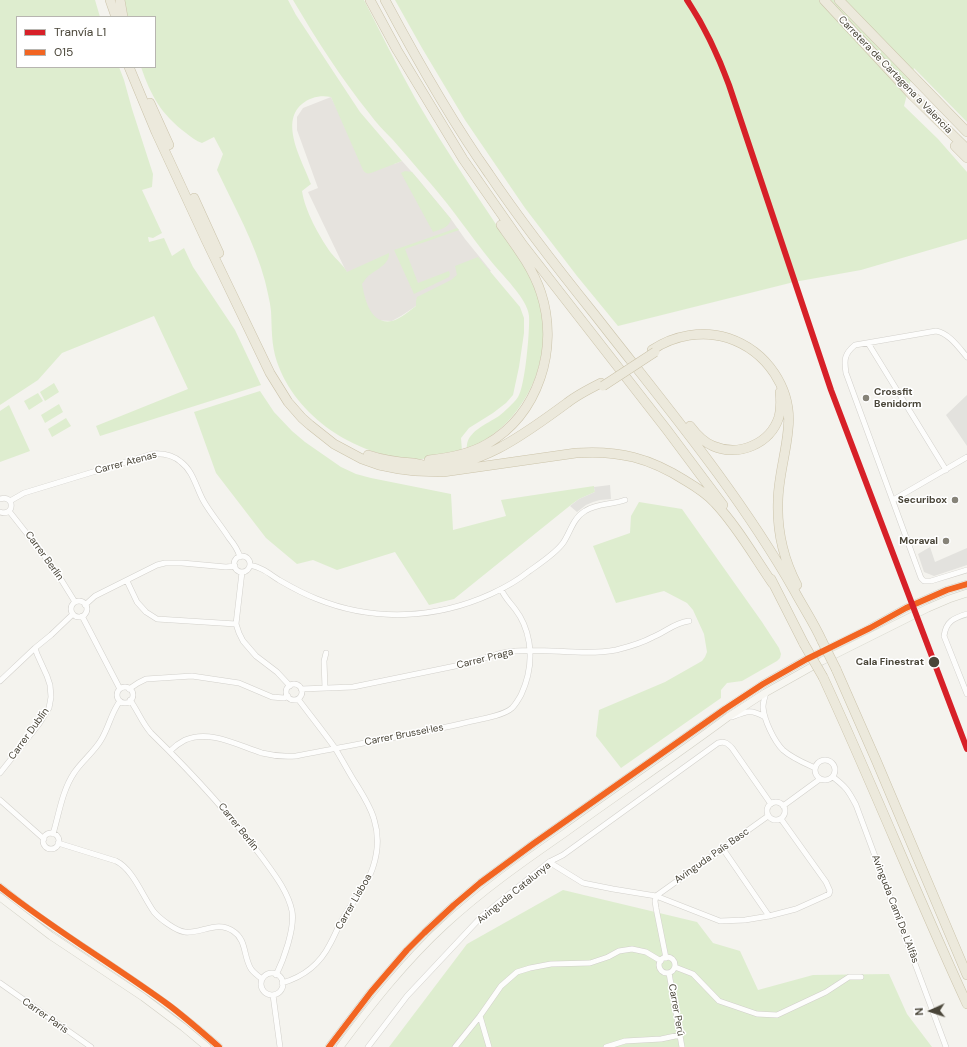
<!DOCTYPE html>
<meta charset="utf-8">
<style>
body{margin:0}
#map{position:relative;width:967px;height:1047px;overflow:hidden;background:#f4f3ee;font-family:"DM Sans",sans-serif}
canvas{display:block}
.legend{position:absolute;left:16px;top:16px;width:140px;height:52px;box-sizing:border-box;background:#fff;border:1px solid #b7b5b0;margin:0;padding:5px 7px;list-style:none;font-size:12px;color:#4a4639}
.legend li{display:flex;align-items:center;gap:8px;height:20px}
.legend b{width:20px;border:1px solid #b7b5b0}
.north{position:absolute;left:911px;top:991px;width:40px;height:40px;-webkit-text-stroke:3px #fff;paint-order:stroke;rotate:267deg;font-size:11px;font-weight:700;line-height:16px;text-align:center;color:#4a4639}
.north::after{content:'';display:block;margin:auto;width:14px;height:18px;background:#4a4639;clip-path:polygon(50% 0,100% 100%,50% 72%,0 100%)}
</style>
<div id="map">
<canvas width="967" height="1047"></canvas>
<ul class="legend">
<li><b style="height:5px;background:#d72028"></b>Tranvía L1</li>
<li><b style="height:5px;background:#f26522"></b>015</li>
</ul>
<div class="north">N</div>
</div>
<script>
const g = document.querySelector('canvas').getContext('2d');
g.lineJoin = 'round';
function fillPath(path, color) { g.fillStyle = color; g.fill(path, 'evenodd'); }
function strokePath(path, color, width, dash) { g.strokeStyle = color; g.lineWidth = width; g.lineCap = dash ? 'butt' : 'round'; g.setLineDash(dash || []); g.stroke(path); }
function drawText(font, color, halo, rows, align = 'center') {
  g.font = font + ' "DM Sans",sans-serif'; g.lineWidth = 3; g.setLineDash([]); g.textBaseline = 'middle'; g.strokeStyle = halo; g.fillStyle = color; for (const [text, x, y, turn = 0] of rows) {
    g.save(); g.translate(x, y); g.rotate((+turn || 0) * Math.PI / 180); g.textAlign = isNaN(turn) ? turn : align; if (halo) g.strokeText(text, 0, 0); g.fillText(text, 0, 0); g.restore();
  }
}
fillPath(new Path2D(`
 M331,97L337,109L394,164L402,161L418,179L451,219L465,239L491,271L416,306L401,316L392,321L348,319L357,294L308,192L318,188L297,130V117L303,108Z`), '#e6e3de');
fillPath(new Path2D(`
 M0,0H95L100,17H17V67H119L124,80L132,109L153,174L152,187L142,190L162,233L153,238L148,237L149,242L164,238L172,256L184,248L193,267L235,330L261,385L100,436L96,426L188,389L154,316L62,353L38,380L0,405Z
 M123,0H288L296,15L360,112L402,161L371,173C367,174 365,173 363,170L331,97C321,95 310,97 302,104C279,123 303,162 311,184L302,191C305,211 319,236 331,253C336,259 344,266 347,272L389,253C390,263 378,269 371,274C367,276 365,280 362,284C365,299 370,325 392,321C400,319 409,311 416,306V301L417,297L451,280L457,275L455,266L478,257L520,307L524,318V333L519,367L513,395L506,403L493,413L469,428L461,438L462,451C446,455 429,460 411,459C355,455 296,417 277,362C271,344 272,328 271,311C270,301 267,290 265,281C255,243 234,206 217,170L223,154L214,137L202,143C196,141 191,137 186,133C161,114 151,96 141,67H155V17H127Z
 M293,0H364C381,33 397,66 415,98C448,155 486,209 523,264C533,281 541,299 543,318C549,372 518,429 467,449C465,432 487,424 499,416C504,412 514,403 518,397C525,387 530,330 529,316C528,299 501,274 490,260C470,235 452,208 431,184C418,169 406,155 393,140C385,132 376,123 369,113C341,78 316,39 293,0Z
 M395,0H967V122L914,68L904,106L938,139L967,172V239L861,270L794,282L618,326L577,276L525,208L465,120L422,48Z
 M405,171L412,172L451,219C449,228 441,229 433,232L401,173Z
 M457,228L459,230L405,249L418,283L449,271L450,274L449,277L414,294L394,250Z
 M54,383L59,392L45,401L40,392Z
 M260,391L274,412L292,431L305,442L341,467L356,474L371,478L451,494L453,530L506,516L501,500L594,486L595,492L579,499L572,504L454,599L429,605L395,552L337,570L313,560L297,564L266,538L216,473L194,412Z
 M38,393L43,401L29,410L24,401Z
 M59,404L63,412L45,423L41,415Z
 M9,405L30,451L0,462V411Z
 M66,418L71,426L52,437L48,429Z
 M639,502L682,509L762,622L779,648L781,654L780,658L777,661L742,681L727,683L721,690V698L621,768L596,736L599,710L665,682L702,661L705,657L707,652L704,634L693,610L687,603L664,591L616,603L593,546L630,533L631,516Z
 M563,890L697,922L713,943L740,951L758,990L813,975L889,974L907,1014L932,1047H389L467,944Z`), '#deedcf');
fillPath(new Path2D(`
 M967,395V446L946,415Z
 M610,485L611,499L600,500L593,502L586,505L577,512L570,506L579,499L595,492L594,487Z
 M930,547L935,562L967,548V565L934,576L924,572L918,554Z`), '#e3e2de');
const street = new Path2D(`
 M868,343L946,470
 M967,357C959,348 949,333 936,331L855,345C844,354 844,360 846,373L921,578L924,581H931L967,570
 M0,499C15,494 15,517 0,512
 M893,500L967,457
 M10,501L24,493L152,454C163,453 173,455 181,462C193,471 196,487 203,500C210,513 221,525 229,538C234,544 238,550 240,557
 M9,511L43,554L62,581L75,602
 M234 564a8 8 0 1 1 16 0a8 8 0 1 1-16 0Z
 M250,565C263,568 268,573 279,580C291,587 304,594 317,599C374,622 436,619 491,594C504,588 517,581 528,572C539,564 555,554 563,543C570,533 573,518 585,511C597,503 612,505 625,500
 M242,572L236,624L239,633L243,641L256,656L277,672L290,686
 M127,581L137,602L146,612L157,619L236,624
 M71 609a8 8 0 1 1 16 0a8 8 0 1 1-16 0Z
 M85,605L95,596L157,565L165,563H182L226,567L235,566
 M967,614C954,618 946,621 944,636L967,694
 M82,616L120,689
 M0,681L35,648L51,635L73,614
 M286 692a8 8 0 1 1 16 0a8 8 0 1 1-16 0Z
 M117 695a8 8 0 1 1 16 0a8 8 0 1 1-16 0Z
 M325,688L324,661L326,653
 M129,689L138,683L146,679L192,676L239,683L272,697L284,698L288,696
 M301,689L353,687L465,664C481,660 498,652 515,651C549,648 582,656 616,650C628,647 642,643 653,637C667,631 674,623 689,621
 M766,692C765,697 763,702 763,707C764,720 774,741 783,750C792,758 804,763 815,768
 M130,700C138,711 142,723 151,733C192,773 230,814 264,860C275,875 288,892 292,911C295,928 284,959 276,975
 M732,717C747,711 751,709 765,717
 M170,751C174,747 179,743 185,740C210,729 239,746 262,753C274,756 284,757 296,756C351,745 406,736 460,724C474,720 502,717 512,708C516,704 518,700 521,695C529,678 532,661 529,642C527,630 522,618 515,609C509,601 505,598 501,589
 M815 770a10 10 0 1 1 20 0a10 10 0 1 1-20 0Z
 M0,773L39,724L49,708L51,697L50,685L47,676L37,654L35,648
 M833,777C846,787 848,790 856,805L946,1047
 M0,800L44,839
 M767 811a9 9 0 1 1 18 0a9 9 0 1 1-18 0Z
 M783,806L820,779
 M43 841a8 8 0 1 1 16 0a8 8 0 1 1-16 0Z
 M53,834C59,814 62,791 74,773C82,761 94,752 101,740C109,727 111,713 120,701
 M58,843L116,861C133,869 143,897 154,912C160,919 176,931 185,932C201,934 217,920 233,931C247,940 243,956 251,969C254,973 258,976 262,979
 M723,849L769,916
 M549,862L583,883L613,889L656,896L720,921L745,920L769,916L796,909L825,896L829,894L830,891L826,882L781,819
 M659 965a8 8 0 1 1 16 0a8 8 0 1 1-16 0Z
 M666,958L656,908L655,901L656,896L768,816
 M675,967L693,974L719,1001L757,1014L777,1015L826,992L849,977H861
 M669,973L682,1047
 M261 984a11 11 0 1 1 22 0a11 11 0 1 1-22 0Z
 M0,983L91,1047
 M282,983C303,977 320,964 330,944C334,937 337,929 341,922C350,904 367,887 373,867C378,852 379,835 374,819C370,805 361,792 353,779C347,769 341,758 335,748C323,731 310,715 298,699
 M273,995L280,1047
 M480,1016L489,1047
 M368,1047L407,996L482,916L549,862L563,855L718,743C725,741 727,743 732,748L771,804
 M455,1047L480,1016L501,986L517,972L530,968L551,964L590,963L608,957L619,951L632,949L646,952L661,961
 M606,1047L625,1041L661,1039L680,1035`);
const secondary = new Path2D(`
 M0,887C48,927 102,958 152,994C176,1010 197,1028 219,1047
 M0,897L51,936L143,997L183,1027L207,1047
 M329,1047L371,992L407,950L424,933L454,905L480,883L533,844L725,709L763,684L807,659L870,628L906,608L947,590L967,584
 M340,1047C372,1004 405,962 445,925C482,891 523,862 565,833C619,794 674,757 728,717L765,693L822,661L928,608L949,599L967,593`);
const highway = new Path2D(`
 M110,0L116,17
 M120,0L123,17
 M370,0L397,50L463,159L523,245L667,430L723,505
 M385,0C417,60 450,119 489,174C522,223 558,269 595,315C665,405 737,490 794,590C803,607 814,623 822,641
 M824,0L913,96L967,149
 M839,0L967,132
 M129,67L156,132L206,240L270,373L288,402L302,418L310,425L334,444L362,459L379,465L399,469L415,471L443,472L576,453C619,450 650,458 686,481C696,487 707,494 715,503C737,526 755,558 773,584
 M150,103L169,145
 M955,146L967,158
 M194,198L219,253
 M652,350C674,335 703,330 728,338C767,351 793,389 788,430C786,454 778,478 778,502C777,531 784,560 797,585
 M690,426C696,434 703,442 713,446C739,457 770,444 779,417C781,409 781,401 780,392
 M368,455C383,460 397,462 413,463C418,464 423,465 428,466C480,469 527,432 567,403C577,395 589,389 601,383
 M429,460C449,458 470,454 487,444C539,414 559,348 541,293C533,268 516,246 501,225
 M771,579L804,644
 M836,669L876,760L967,975
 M823,677C873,785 917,896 967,1004`);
strokePath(street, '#d2d0cb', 6);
strokePath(secondary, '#d2d0c5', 8);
strokePath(highway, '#cbc3aa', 10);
strokePath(street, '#fdfdfc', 5);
strokePath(secondary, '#f7f6f1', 7);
strokePath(highway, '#ece9dc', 9);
const highwayBridge = new Path2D(`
 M603,386L655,352
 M822,641L836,669
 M804,644L823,677`);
strokePath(highwayBridge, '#cbc3aa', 10, []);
strokePath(highwayBridge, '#ece9dc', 9);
strokePath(new Path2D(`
 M0,887C54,930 114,965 170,1006C187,1019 203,1033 219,1047
 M329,1047L371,992L407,950L424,933L454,905L480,883L533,844L725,709L763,684L807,659L870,628L906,608L947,590L967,584`), '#f26522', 6);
strokePath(new Path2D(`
 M687,0C705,27 718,55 729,85L831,390L967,749`), '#d72028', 6);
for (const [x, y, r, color] of [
 [866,398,4,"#868378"],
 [955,500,4,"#868378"],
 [946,541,4,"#868378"],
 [934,662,6,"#4a4639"]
]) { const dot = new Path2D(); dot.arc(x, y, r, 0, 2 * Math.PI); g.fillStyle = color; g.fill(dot); strokePath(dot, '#fff', 1.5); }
drawText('10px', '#4a4639', '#fff', [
 ["Carretera de Cartagena a Valencia",895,75,46],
 ["Carrer Atenas",126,463,-15],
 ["Carrer Berlín",44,556,54],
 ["Carrer Praga",485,659,-14],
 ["Carrer Dublín",29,734,-54],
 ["Carrer Brussel·les",404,735,-11],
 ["Carrer Berlín",238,827,51],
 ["Avinguda País Basc",712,856,-35],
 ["Avinguda Catalunya",514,893,-39],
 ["Carrer Lisboa",354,902,-60],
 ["Avinguda Camí De L'Alfàs",895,909,69],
 ["Carrer Perú",676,1010,80],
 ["Carrer París",45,1016,35]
]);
drawText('bold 10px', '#4a4639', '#fff', [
 ["Crossfit",874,392,"left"],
 ["Benidorm",874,404,"left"],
 ["Securibox",947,500],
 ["Moraval",938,541]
], 'right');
drawText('bold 10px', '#4a4639', '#fff', [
 ["Cala Finestrat",924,662]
], 'right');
</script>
